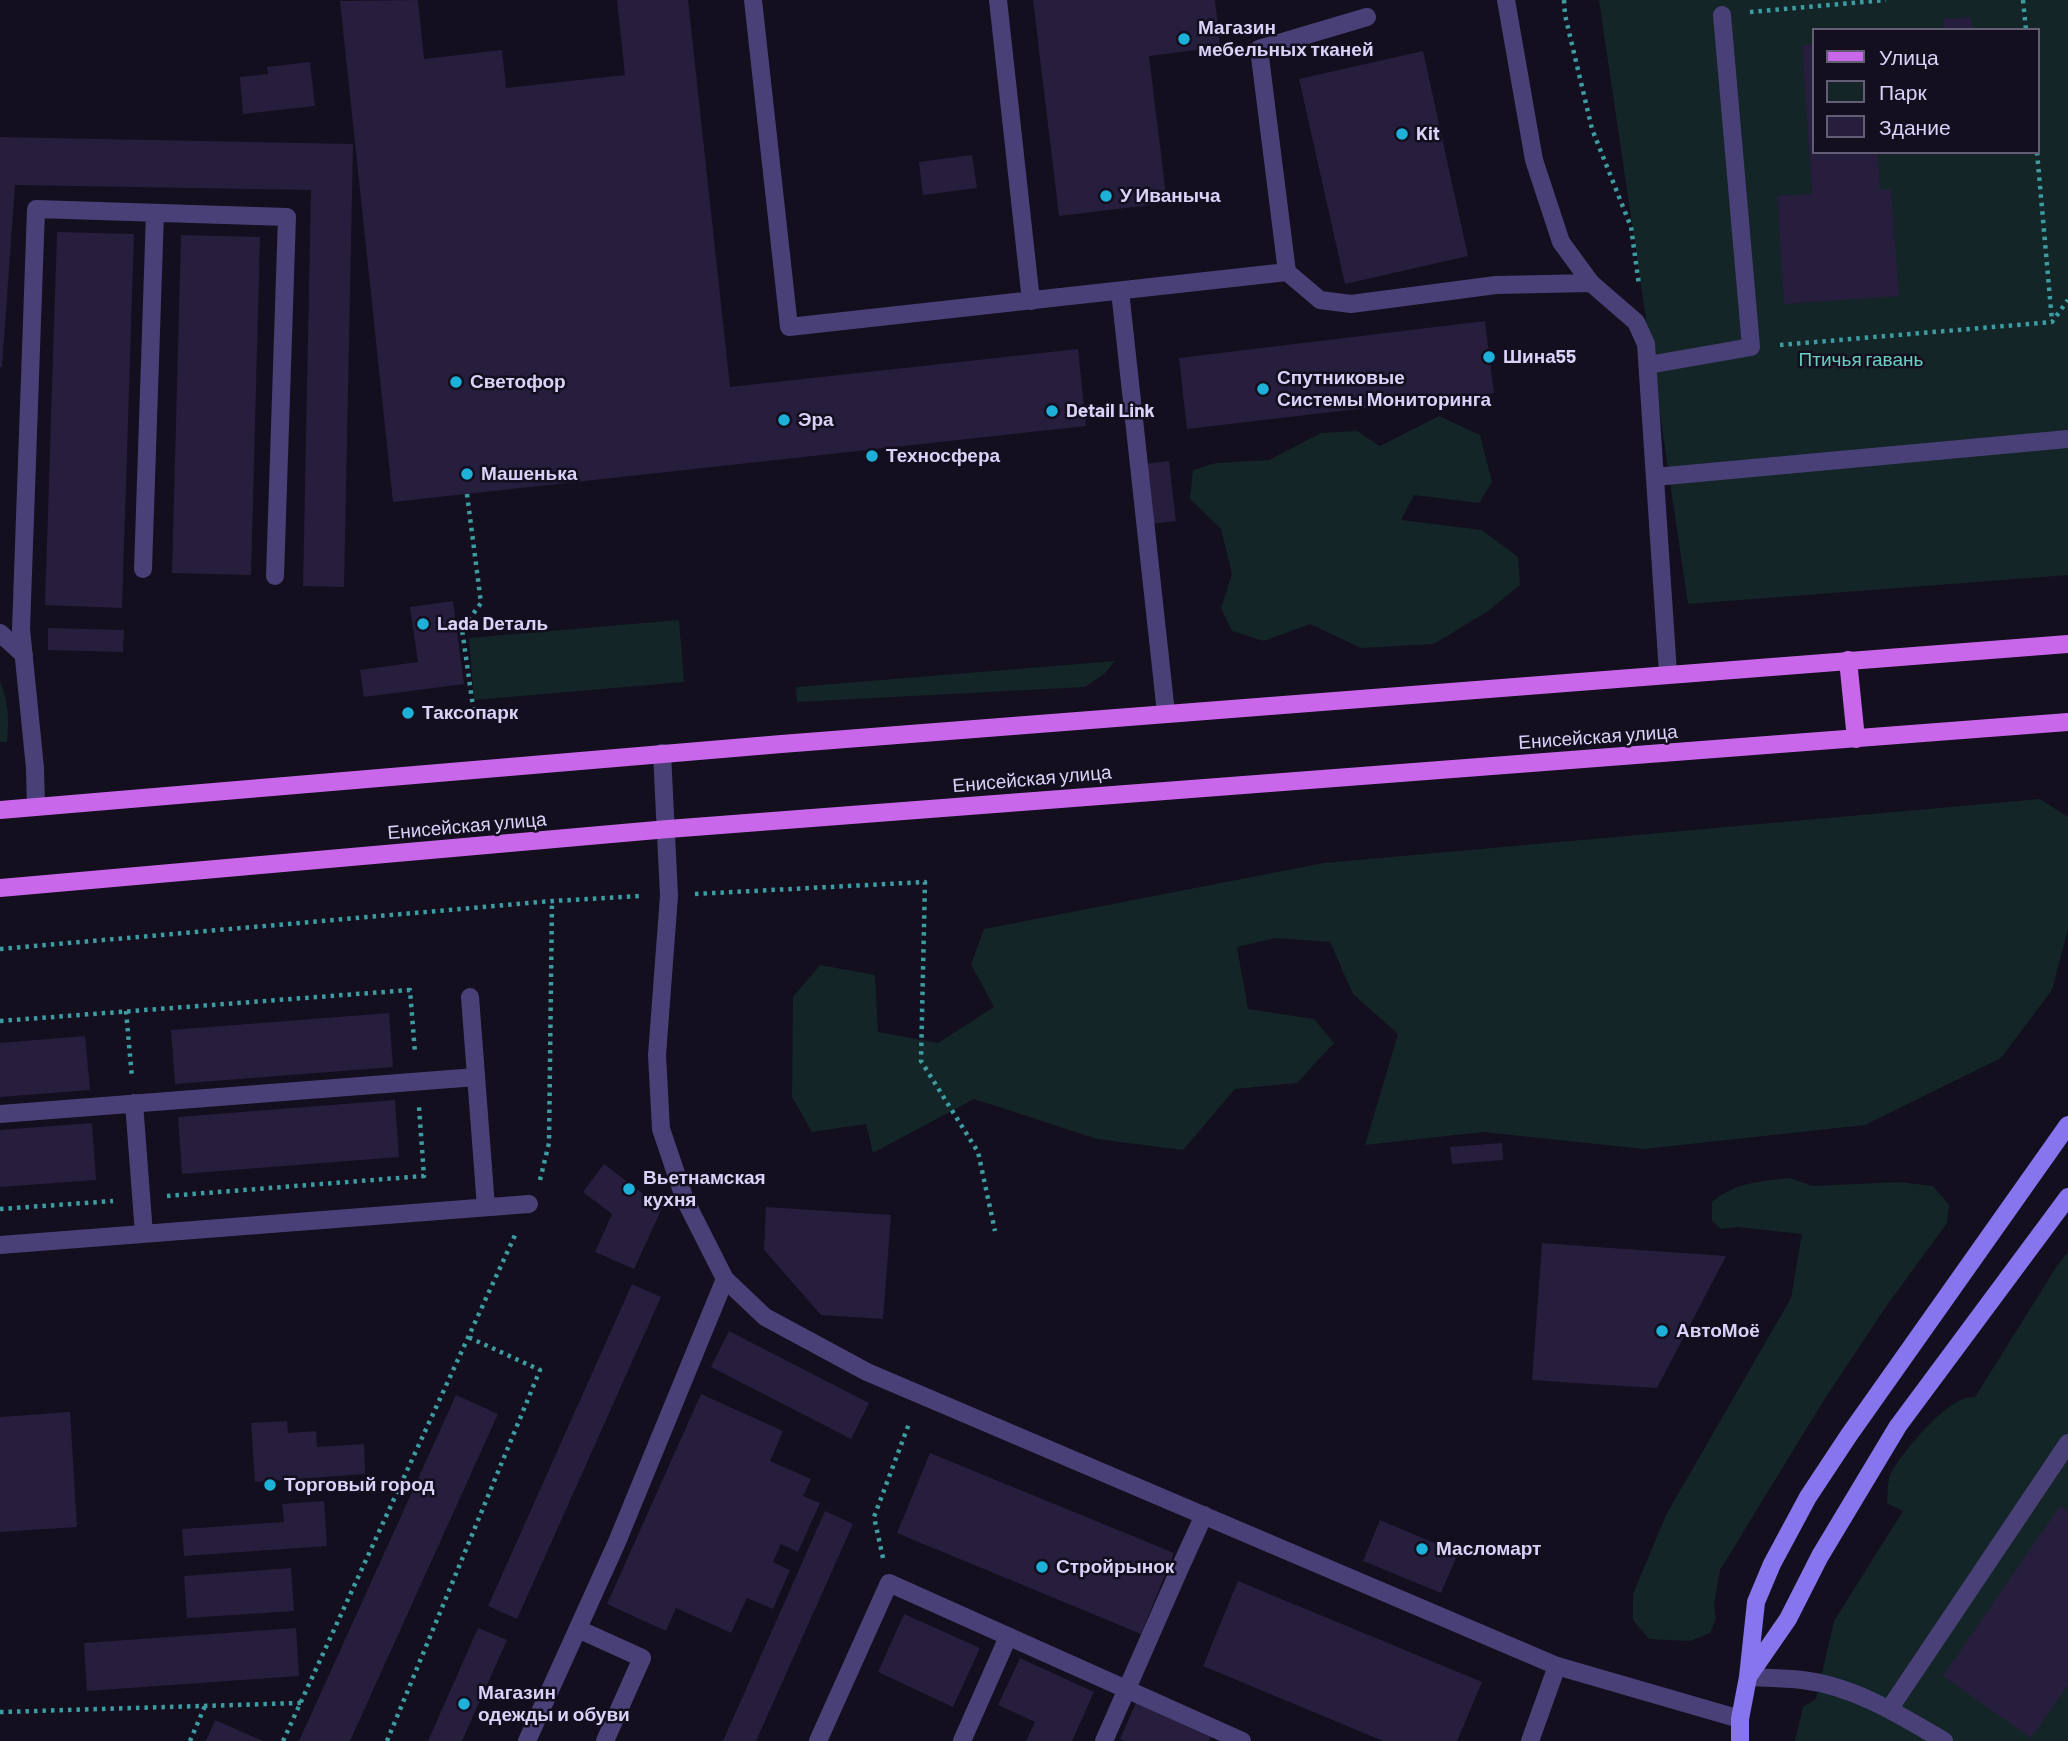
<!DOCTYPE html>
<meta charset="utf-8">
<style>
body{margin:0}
#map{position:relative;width:2068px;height:1741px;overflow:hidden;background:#130f1e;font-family:Barlow,sans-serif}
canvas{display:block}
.legend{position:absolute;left:1812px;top:28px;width:228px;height:126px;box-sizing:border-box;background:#130f1e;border:2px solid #635d76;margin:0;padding:9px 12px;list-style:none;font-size:21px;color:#dbd2f9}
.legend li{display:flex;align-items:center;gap:14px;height:35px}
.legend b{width:35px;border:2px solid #635d76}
</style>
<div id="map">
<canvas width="2068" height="1741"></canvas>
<ul class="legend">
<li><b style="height:9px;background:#c967eb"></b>Улица</li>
<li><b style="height:19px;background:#132527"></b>Парк</li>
<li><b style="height:19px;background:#271d3d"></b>Здание</li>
</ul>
</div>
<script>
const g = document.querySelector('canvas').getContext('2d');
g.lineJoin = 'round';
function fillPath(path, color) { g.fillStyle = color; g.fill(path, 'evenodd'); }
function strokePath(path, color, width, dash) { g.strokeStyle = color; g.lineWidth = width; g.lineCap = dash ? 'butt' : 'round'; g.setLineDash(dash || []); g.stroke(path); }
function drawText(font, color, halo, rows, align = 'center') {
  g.font = font + ' Barlow,sans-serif'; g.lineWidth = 5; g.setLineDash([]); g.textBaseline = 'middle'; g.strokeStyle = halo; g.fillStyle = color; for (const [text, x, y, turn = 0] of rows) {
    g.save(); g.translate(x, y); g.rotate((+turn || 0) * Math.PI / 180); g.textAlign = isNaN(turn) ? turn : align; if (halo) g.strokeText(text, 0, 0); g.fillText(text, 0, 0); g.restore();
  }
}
fillPath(new Path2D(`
 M1599,0H2068V575L1688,604ZM1814,30H2038V152H1814Z
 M1439,416L1480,435L1492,482L1479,503L1414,495L1401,520L1482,530L1518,557L1520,585L1488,611L1434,644L1361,648L1310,624L1264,641L1232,631L1221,608L1232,574L1221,529L1190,499L1193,470L1216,463L1269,460L1321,433L1357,431L1380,446Z
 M679,620L684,682L474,700L469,638Z
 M1115,661L1104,674L1085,687L797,702L796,687Z
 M0,682C9,702 9,720 7,742H0Z
 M2040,799L2068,817V929L2052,990L2001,1058L1865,1125L1644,1149L1483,1132L1365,1145L1398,1034L1353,994L1330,942L1275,938L1237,947L1248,1009L1314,1019L1334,1043L1297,1083L1235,1089L1183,1150L1097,1139L974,1099L873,1153L866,1124L812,1132L792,1097L793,997L820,965L875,975L878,1032L938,1043L994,1007L971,964L984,929L1324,863Z
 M1789,1178L1813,1186L1899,1182L1933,1186L1949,1205L1947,1223L1885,1308L1824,1400L1720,1570L1714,1605L1716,1619L1710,1633L1690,1641L1649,1639L1633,1620V1594L1666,1515L1791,1298L1802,1234L1737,1227L1721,1229L1712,1221V1202C1733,1183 1762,1181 1789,1178Z
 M2068,1252V1741H1795L1803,1707L1816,1699L1834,1621L1903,1511L1887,1503C1888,1493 1887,1479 1892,1471C1904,1450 1950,1394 1975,1397L2057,1266Z`), '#132527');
fillPath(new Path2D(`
 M418,0L424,59L502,50L506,88L625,75L617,0H688L730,387L1078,349L1086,426L393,502L340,1Z
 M1033,0H1215L1220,47L1149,56L1167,203L1059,216Z
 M1971,17L1972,30H1944L1943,19Z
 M1814,44V152H1878L1880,190L1891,189L1899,296L1784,304L1777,196L1812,194L1802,45Z
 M1423,51L1468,256L1345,284L1299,79Z
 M310,62L315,106L243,114L240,77L268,74L267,67Z
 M0,137L353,144L344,587L303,586L311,190L15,185L2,367H0Z
 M972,155L977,188L923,195L919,162Z
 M57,232L134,234L122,608L45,605Z
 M181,235L260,237L251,575L172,573Z
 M1485,321L1494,393L1187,429L1179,358Z
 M1169,461L1176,521L1151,524L1144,464Z
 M453,601L464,684L364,697L360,670L418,662L410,607Z
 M48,628L124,630L123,652L48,650Z
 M389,1013L393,1067L175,1084L171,1030Z
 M85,1036L90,1090L0,1097V1043Z
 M395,1100L399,1157L182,1174L178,1117Z
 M92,1123L96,1180L0,1187V1130Z
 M1502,1143L1503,1160L1452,1164L1450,1147Z
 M604,1164L662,1208L634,1269L595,1252L612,1214L583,1192Z
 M766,1207L891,1215L883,1319L821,1315L764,1250Z
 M1542,1243L1611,1248L1726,1256L1657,1388L1575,1383L1532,1380Z
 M632,1284L661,1297L517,1619L488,1606Z
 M729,1331L869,1403L851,1439L711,1367Z
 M701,1394L783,1431L770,1461L811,1479L803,1496L820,1503L798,1552L781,1544L773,1562L790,1570L773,1609L747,1598L731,1633L676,1608L666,1631L607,1604Z
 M456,1395L498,1414L350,1741H299Z
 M70,1412L77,1527L0,1532V1417Z
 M287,1421L288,1433L316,1431L317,1447L364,1444L365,1474L255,1482L251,1423Z
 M930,1453L1174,1553L1141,1634L897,1533Z
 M324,1501L327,1546L184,1556L182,1529L284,1522L282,1504Z
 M2060,1506L2068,1512V1685L2031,1738L1943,1676Z
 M825,1511L853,1524L756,1741H723Z
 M1380,1520L1458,1553L1441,1593L1363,1561Z
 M291,1568L294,1611L187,1618L184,1576Z
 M1238,1581L1482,1682L1457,1741H1383L1203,1666Z
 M904,1614L980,1648L953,1707L878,1672Z
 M296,1628L299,1676L87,1691L84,1643Z
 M478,1628L507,1640L462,1741H428Z
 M1020,1658L1094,1692L1072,1741H1026L1035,1722L998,1705Z
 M1136,1703L1211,1737L1209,1741H1125L1120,1739Z
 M215,1720L263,1741H206Z`), '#271d3d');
strokePath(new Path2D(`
 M1564,0L1565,15L1592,129L1631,227L1639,285
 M2023,0L2026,30
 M1750,12L1886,0
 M2037,152L2052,321
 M1780,345L2052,322L2068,300
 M467,494L481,603L462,629L474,714
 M695,894L925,882L921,1061L978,1152L995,1231
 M0,949L552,901L641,896
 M126,1011L132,1078
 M0,1021L410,990L415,1053
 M540,1180L549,1143L552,901
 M167,1196L424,1176L419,1107
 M0,1209L113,1201
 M883,1558L874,1517L910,1421
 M0,1712L301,1703
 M190,1741L205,1706
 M283,1741L516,1233
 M387,1741L540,1370L468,1337`), '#3d9ca2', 4.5, [3.5, 5]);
strokePath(new Path2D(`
 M753,0L789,327L1287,272L1259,49L1367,17
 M998,0L1031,301
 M1506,0L1534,160L1561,242L1591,283L1636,322L1646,344L1668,673
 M1287,272L1320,300L1351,304L1496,285L1591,283
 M1120,291L1166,713
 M1648,365L1751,347L1722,15
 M1655,477L2068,439
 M143,569L155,213
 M0,633L24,655
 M36,807L35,768L21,629L36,209L287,217L275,576
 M470,997L486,1207
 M134,1103L144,1234
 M0,1114L476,1077
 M0,1245L529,1204
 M578,1629L642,1658L605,1741
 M1748,1677C1766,1678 1784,1678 1802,1680C1854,1686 1900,1715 1944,1741
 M1890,1708L2068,1443
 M527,1741L617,1542L725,1279
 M818,1741L889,1583L1242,1741
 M962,1741L1008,1637
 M1104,1741L1184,1559
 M1530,1741L1557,1666`), '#494077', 18);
strokePath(new Path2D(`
 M662,753L669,896L657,1055L661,1129L685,1200L725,1279L765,1317L867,1372L1557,1666L1740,1719
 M1184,1559L1204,1515`), '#494077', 18);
strokePath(new Path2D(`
 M1750,1674L1788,1619L1820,1556L1898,1426L2068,1197
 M1740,1741V1719L1748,1677L1756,1602L1772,1564L1808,1497L1849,1435L2068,1125`), '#8675ed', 18);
strokePath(new Path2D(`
 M1848,660L1856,739
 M0,810C689,750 1378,695 2068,644
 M0,888L668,829L2068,722`), '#c967eb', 18);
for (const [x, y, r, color] of [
 [1184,39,7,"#1db1da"],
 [1402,134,7,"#1db1da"],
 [1106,196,7,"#1db1da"],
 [1489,357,7,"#1db1da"],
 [456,382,7,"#1db1da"],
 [1263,389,7,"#1db1da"],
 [1052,411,7,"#1db1da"],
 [784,420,7,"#1db1da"],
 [872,456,7,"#1db1da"],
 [467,474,7,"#1db1da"],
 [423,624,7,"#1db1da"],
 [408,713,7,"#1db1da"],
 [629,1189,7,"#1db1da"],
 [1662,1331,7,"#1db1da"],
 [270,1485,7,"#1db1da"],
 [1422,1549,7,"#1db1da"],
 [1042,1567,7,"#1db1da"],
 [464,1704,7,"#1db1da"]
]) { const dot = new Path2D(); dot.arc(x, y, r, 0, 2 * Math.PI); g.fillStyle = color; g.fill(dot); strokePath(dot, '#130f1e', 2.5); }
drawText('bold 19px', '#dbd2f9', '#130f1e', [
 ["Магазин",1198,28],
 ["мебельных тканей",1198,50],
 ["Kit",1416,134],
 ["У Иваныча",1120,196],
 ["Шина55",1503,357],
 ["Спутниковые",1277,378],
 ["Системы Мониторинга",1277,400],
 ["Светофор",470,382],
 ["Detail Link",1066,411],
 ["Эра",798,420],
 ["Техносфера",886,456],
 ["Машенька",481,474],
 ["Lada Dеталь",437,624],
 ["Таксопарк",422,713],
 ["Вьетнамская",643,1178],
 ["кухня",643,1200],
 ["АвтоМоё",1676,1331],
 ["Торговый город",284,1485],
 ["Масломарт",1436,1549],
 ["Стройрынок",1056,1567],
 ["Магазин",478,1693],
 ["одежды и обуви",478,1715]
], 'left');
drawText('19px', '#68cfc2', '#130f1e', [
 ["Птичья гавань",1861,360]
]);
drawText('19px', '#dbd2f9', '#130f1e', [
 ["Енисейская улица",1598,737,-4],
 ["Енисейская улица",1032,779,-5],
 ["Енисейская улица",467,826,-5]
]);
</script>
